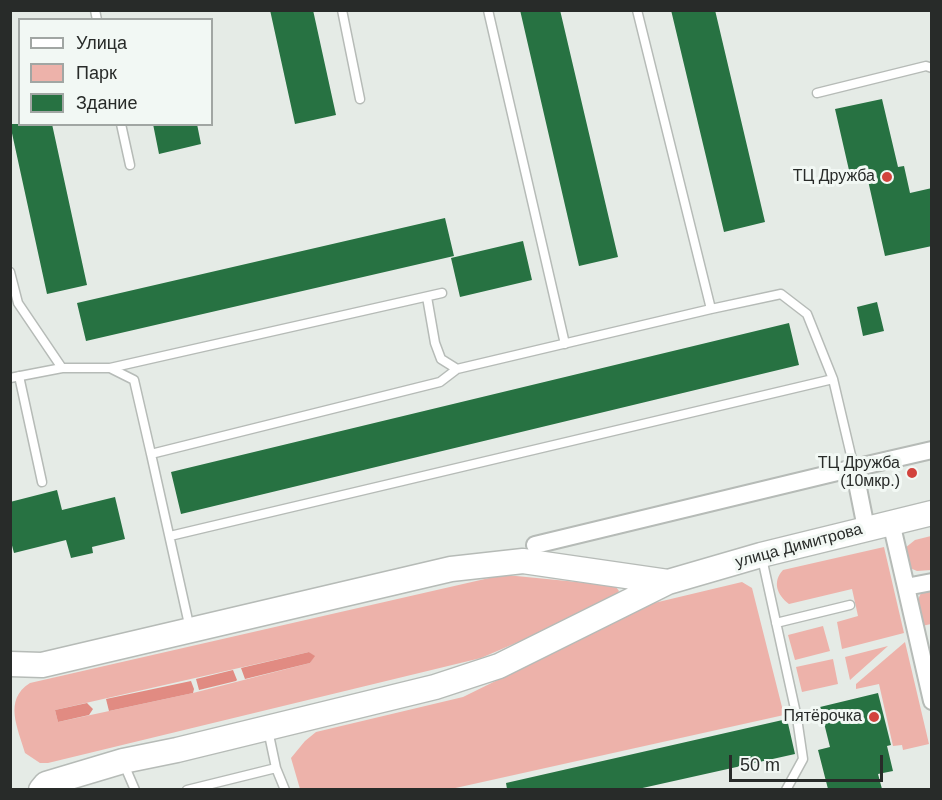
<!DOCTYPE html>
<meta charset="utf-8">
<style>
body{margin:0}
#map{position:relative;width:942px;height:800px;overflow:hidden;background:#e5ebe6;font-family:Arial,sans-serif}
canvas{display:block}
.frame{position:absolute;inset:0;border:12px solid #282b29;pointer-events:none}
.legend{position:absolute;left:18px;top:18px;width:195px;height:108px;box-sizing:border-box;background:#f2f8f4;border:2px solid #a1a6a3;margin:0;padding:8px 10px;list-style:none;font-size:18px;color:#282b29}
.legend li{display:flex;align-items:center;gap:12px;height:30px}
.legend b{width:30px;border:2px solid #a1a6a3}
.scale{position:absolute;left:729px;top:755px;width:154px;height:27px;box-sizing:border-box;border:3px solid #282b29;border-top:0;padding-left:8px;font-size:18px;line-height:21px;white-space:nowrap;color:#282b29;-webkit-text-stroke:4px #f2f8f4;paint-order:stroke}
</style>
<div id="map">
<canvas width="942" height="800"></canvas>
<div class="frame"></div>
<ul class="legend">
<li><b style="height:8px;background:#fff"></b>Улица</li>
<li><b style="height:16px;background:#edb2aa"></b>Парк</li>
<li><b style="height:16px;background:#277242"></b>Здание</li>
</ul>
<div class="scale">50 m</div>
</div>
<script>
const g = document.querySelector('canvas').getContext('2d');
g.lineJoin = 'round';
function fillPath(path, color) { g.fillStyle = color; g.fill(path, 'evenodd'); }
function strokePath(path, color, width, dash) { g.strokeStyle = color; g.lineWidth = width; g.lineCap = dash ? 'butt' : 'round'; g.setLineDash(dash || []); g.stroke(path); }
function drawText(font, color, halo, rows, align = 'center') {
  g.font = font + ' Arial,sans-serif'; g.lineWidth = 6; g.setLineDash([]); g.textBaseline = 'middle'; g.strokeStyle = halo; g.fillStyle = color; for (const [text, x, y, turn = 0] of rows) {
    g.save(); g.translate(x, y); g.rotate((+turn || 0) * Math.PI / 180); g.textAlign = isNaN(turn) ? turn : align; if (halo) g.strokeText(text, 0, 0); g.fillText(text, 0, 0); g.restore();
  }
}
fillPath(new Path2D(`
 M931,536V570L917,571L910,568L905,548L915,540Z
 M884,547L904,633L842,649L837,622L858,616L852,589L789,604C777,595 772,582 783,570Z
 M498,576H516L608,585L616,587L619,591L616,595L553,627L481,658L48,763H40L25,753C18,728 3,700 30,683ZM309,652L314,656L310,663L193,693L58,722L55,710Z
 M742,582L752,588L784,715L451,789H300L291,758L305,741L316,732L463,697L654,603Z
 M931,586V624L922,626C919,610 912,593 931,586Z
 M823,626L830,651L795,660L788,635Z
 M905,642L929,744L903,750L902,745L893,746L879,684L856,689V684Z
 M888,646L850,680L845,657Z
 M833,659L838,684L802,692L796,667Z`), '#edb2aa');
fillPath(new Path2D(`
 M309,652L315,656L310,663L245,679L241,668Z
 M233,670L237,680L236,681L199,690L196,679Z
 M191,681L194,689L193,693L109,711L106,699Z
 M87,703L93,709L89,715L58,722L55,710Z`), '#e18b82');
fillPath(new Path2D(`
 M270,10H313L336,115L295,124Z
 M520,10H560L618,257L579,266Z
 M671,10H715L765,222L724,232Z
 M882,99L898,167L904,166L910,193L932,188V246L885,256L867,176L851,179L835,109Z
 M10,124H52L87,285L47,294Z
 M153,124H197L201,144L159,154Z
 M445,218L454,256L86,341L77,303Z
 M523,241L532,280L460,297L451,258Z
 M877,302L884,331L863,336L857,307Z
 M789,323L799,365L181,514L171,472Z
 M57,490L62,510L115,497L125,539L92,547L93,553L71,558L66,540L14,553L10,538V502Z
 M878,693L891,745L887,746L893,771L878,774L882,789H828L818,750L830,747L820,707Z
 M787,719L795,754L638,789H507L506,783Z`), '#277242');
const service = new Path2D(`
 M95,10L97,20
 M342,10L360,99
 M488,10L565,344
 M637,10L711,309
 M817,93L926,66L932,68
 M121,124L130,165
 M10,272L18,303L62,368
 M427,297L435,343L441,359L457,369
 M110,368L442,293
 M19,376L42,482
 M10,378L62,368H110L134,380L151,454L440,382L457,369L711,309L781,294L807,314L833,379L854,468
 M151,454L190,629
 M170,536L833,379
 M762,558L797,718L803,759L786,790
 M776,623L850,605
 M268,730L276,768L285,790
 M123,762L135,790
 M187,790L276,768`);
const minor = new Path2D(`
 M891,522L906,587L932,582
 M866,528L854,468L932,450
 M535,545L854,468
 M906,587L932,701`);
const secondary = new Path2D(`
 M10,664L42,665L451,569L523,561L668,582
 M41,790L46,784L123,761L177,750L435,687L499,666L668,582L761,555L932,513`);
strokePath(service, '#b6bbb7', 11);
strokePath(minor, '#b6bbb7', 20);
strokePath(secondary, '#b6bbb7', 27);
strokePath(service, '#fff', 8);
strokePath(minor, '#fff', 16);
strokePath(secondary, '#fff', 24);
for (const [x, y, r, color] of [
 [887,177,6,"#d2433d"],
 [912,473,6,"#d2433d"],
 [874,717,6,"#d2433d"]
]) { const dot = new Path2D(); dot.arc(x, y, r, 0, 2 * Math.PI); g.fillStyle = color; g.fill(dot); strokePath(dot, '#f2f8f4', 2); }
drawText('16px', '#282b29', '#f2f8f4', [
 ["ТЦ Дружба",875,177],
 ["ТЦ Дружба",900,464],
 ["(10мкр.)",900,482],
 ["Пятёрочка",862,717]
], 'right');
drawText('16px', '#282b29', '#f2f8f4', [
 ["улица Димитрова",799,546,-15]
]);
</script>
